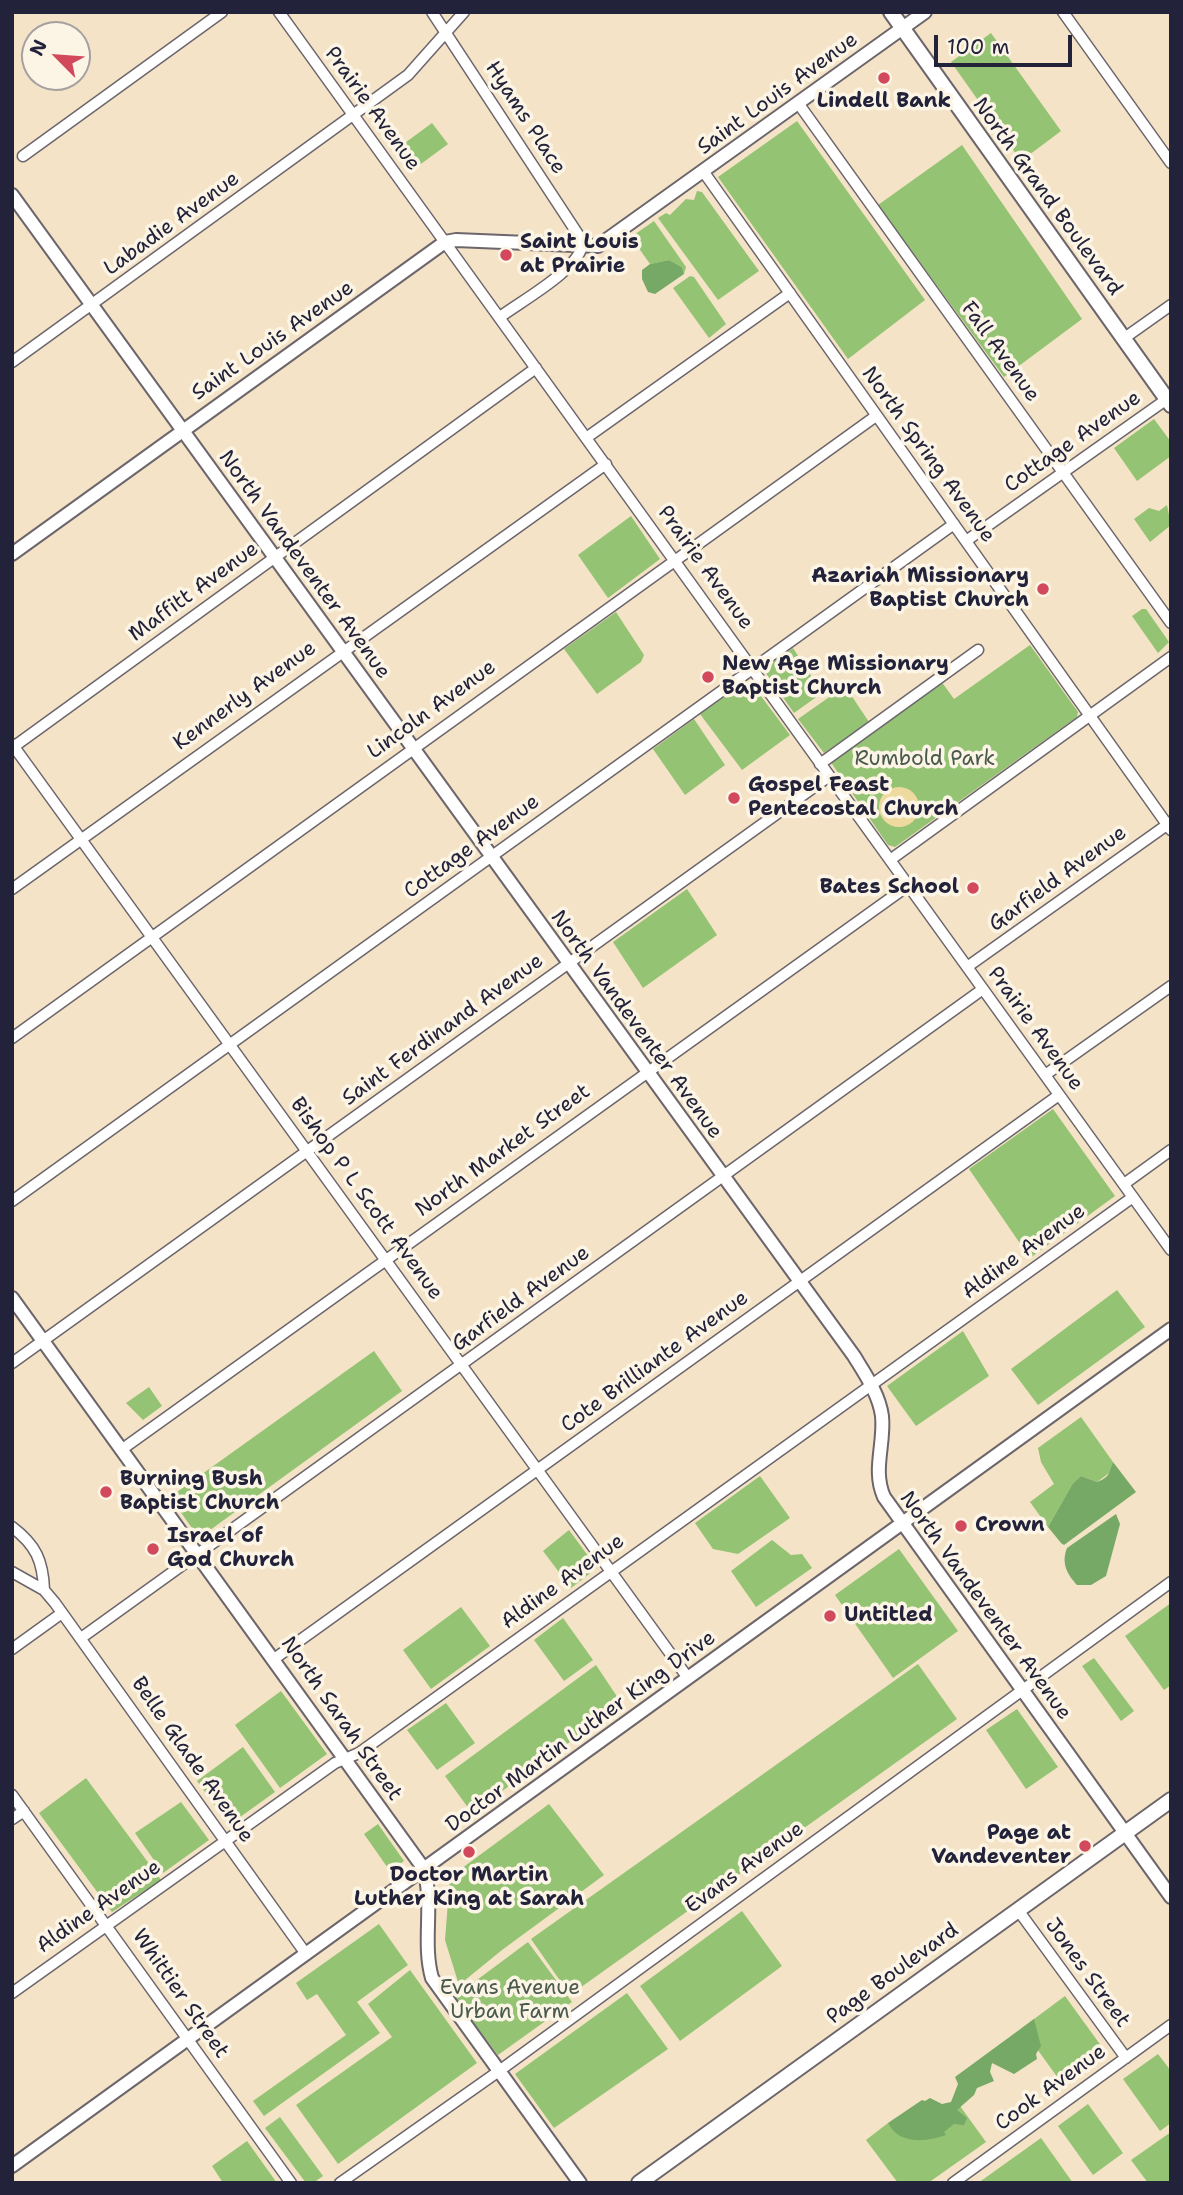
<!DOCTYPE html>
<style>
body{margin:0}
#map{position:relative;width:1183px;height:2195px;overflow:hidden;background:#f4e3c6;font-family:"Shantell Sans",sans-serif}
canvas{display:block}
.frame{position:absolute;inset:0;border:14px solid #22223b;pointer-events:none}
.north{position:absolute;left:21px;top:21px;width:70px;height:70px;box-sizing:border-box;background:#fcf5e5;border:2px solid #a5a1a1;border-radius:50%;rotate:295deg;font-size:19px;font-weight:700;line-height:28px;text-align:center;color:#22223b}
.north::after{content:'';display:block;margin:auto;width:24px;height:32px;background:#d1495b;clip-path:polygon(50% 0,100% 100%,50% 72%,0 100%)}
.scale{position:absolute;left:934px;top:35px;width:138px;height:32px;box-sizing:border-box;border:4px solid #22223b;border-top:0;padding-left:9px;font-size:21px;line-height:24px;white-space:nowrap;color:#22223b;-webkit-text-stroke:5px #fcf5e5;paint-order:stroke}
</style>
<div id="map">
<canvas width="1183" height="2195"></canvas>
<div class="frame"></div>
<div class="north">N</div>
<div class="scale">100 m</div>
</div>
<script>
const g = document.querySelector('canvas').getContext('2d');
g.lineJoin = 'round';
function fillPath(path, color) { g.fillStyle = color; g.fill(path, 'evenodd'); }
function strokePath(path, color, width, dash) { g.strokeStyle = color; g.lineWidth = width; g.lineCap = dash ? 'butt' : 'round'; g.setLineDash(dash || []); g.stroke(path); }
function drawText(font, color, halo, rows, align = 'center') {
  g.font = font + ' "Shantell Sans",sans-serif'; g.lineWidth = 7; g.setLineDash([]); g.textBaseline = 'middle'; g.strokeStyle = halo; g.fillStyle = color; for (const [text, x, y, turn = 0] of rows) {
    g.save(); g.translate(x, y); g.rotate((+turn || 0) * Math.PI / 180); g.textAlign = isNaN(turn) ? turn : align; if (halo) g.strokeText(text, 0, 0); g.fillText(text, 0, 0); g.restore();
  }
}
fillPath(new Path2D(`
 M991,33L1061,131L1021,161L951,62Z
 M797,121L925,300L848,359L718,177Z
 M432,123L448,144L410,172L394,151Z
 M962,145L1082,319L1004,377L878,205Z
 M697,191L702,192L759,271L718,300L658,218L666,213L670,215L686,199L694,200Z
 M654,221L686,267L684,274L682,267L669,260L650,264L631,237Z
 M690,276L694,277L726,324L709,338L673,288Z
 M1154,419L1171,442V456L1137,481L1114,448Z
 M1167,505L1171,525L1150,542L1134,519L1149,508L1159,511Z
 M631,516L660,559L608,598L578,555Z
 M1142,609H1146L1169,642L1158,653L1132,616Z
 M616,612L644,655L641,662L597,694L564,649Z
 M1030,645L1078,712L1077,717L895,847L888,845L830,761L941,681L954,699Z
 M793,648L822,693L794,713L765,672L766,667Z
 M746,682L752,684L790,735L742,770L700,714Z
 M845,686L869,722L824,753L798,719Z
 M694,719L725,765L685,795L653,749Z
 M687,889L717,935L643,988L613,942Z
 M1053,1109L1115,1196L1030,1258L969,1169Z
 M1117,1290L1145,1327L1038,1405L1011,1369Z
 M963,1331L989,1376L916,1426L887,1386Z
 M374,1351L402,1391L199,1538L170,1497Z
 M149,1387L162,1406L143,1420L126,1403Z
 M1081,1417L1113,1462L1112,1471L1097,1482L1081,1476L1073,1483L1048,1527L1030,1502L1054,1484L1041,1462L1038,1448Z
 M760,1476L790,1518L738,1554L713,1549L695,1523Z
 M569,1530L597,1568L571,1588L543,1551Z
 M772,1540L791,1555L802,1554L812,1568L756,1607L731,1571Z
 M899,1549L958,1631L893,1678L835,1595Z
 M1171,1603V1685L1164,1690L1125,1636Z
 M461,1607L490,1646L431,1689L403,1650Z
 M563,1618L593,1660L564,1681L534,1640Z
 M1094,1658L1134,1711L1121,1721L1082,1666Z
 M918,1664L957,1719L570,1995L531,1939Z
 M596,1665L622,1704L472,1813L445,1776Z
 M281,1691L327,1754L280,1788L235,1725Z
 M446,1703L475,1743L437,1770L407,1730Z
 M1017,1709L1058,1767L1026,1789L986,1730Z
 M243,1747L275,1792L229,1825L197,1781Z
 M86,1778L161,1880L112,1912L39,1813Z
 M181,1802L209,1840L163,1873L135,1833Z
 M549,1804L604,1875L502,1950L459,1985L445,1940L450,1877Z
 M378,1824L404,1861L390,1871L364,1834Z
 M742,1911L782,1966L680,2041L640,1986Z
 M379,1924L408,1965L357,2002L380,2033L264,2116L253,2101L346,2035L317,1994L307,2000L296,1983Z
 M528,1942L572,2002L498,2055L454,1997Z
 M410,1970L477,2063L338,2164L296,2105L392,2037L368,2004Z
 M627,1993L668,2049L554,2128L515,2074Z
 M1065,1996L1107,2054L1063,2085L1022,2028Z
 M1158,2054L1171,2071V2123L1160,2131L1123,2079Z
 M1088,2104L1123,2153L1093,2175L1058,2126Z
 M960,2106L986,2142L928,2183H898L866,2140L888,2123Z
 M280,2117L323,2176L313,2183H306L265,2128Z
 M1171,2132V2183H1148L1131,2160Z
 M1041,2138L1073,2183H978Z
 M247,2141L277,2183H223L212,2166Z`), '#93c373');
fillPath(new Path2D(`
 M669,260L682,267L684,274L655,294L648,292L642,279V270L650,264Z
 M1113,1462L1136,1492L1064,1545L1061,1543L1048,1527L1073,1483L1081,1476L1097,1482C1110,1477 1109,1473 1113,1462Z
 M1116,1514L1120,1524L1106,1576L1091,1585H1077C1067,1574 1061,1563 1067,1548Z
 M1034,2019L1041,2046L1036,2054L1037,2059L1014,2074L992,2063L990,2072L994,2081L977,2088L974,2095L957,2110L967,2118L964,2125L954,2124L944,2132L946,2135C926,2142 899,2145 888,2123L922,2100L925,2101L930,2098L942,2104L951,2102L958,2084L955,2077Z`), '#76a965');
fillPath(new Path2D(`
 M879 807a20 20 0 1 1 40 0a20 20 0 1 1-40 0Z`), '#eeda9e');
const minor = new Path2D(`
 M279,12L1171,1250
 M432,12L583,242C581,269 521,301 500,317
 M1063,12L1171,163
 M798,103L1171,623
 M23,156L222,12
 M703,171L1171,830
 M1123,339L1171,305
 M12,362L408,75L464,12
 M586,438L790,293
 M966,541L1167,399
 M12,744L688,1678
 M12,748L536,368
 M820,764L978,650
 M890,860L1171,657
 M12,889L606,464
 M967,967L1171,822
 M12,1038L876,416
 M1045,1075L1171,986
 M1124,1184L1171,1150
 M12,1201L954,524
 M12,1363L828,777
 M121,1450L909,885
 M12,1527C36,1545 43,1561 44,1590
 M12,1572L44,1590L55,1603L306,1954
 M81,1638L983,989
 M12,1649L62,1613
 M274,1659L1059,1095
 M12,1795L291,2183
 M12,1819L24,1811
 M1018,1910L1126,2058
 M12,1993L335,1763L359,1753L1133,1197
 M340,2183L499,2071L1171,1582
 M953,2183L1171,2025`);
const tertiary = new Path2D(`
 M12,554L445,242L456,240L598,246L925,12
 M12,1298L424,1869C434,1905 422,1943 432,1978L580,2183`);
const secondary = new Path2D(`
 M12,195L854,1356C865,1374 879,1394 882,1416C885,1444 872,1470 884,1497L1171,1897
 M12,2166L1171,1329`);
const primary = new Path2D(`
 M891,12L1171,405
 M639,2183L1171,1800`);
strokePath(minor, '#6c666c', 13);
strokePath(tertiary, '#6c666c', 16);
strokePath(secondary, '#6c666c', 16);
strokePath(primary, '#6c666c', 18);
strokePath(minor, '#fff', 10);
strokePath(tertiary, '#fff', 12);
strokePath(secondary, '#fff', 12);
strokePath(primary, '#fff', 14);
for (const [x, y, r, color] of [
 [884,78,7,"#d1495b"],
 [506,255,7,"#d1495b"],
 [1043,589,7,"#d1495b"],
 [708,677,7,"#d1495b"],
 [734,798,7,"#d1495b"],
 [973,888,7,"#d1495b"],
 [106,1492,7,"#d1495b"],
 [961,1526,7,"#d1495b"],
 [153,1549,7,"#d1495b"],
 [830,1616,7,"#d1495b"],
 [1085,1846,7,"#d1495b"],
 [469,1852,7,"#d1495b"]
]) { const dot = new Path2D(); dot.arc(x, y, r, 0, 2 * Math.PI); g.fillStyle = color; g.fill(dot); strokePath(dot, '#fcf5e5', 2.5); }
drawText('21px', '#22223b', '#fcf5e5', [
 ["Saint Louis Avenue",778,94,-36],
 ["Prairie Avenue",372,109,54],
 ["Hyams Place",525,118,57],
 ["North Grand Boulevard",1047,197,54],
 ["Labadie Avenue",172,224,-36],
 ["Saint Louis Avenue",273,341,-35],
 ["Fall Avenue",1000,352,54],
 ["Cottage Avenue",1073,442,-35],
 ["North Spring Avenue",928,455,54],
 ["North Vandeventer Avenue",304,565,54],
 ["Prairie Avenue",705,568,54],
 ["Maffitt Avenue",194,592,-36],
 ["Kennerly Avenue",245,696,-36],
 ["Lincoln Avenue",432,710,-36],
 ["Cottage Avenue",472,847,-36],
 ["Garfield Avenue",1058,879,-36],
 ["North Vandeventer Avenue",636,1025,54],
 ["Prairie Avenue",1035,1029,54],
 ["Saint Ferdinand Avenue",443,1030,-36],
 ["North Market Street",503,1151,-36],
 ["Bishop P L Scott Avenue",366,1199,54],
 ["Aldine Avenue",1024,1252,-36],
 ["Garfield Avenue",521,1299,-36],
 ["Cote Brilliante Avenue",655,1362,-36],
 ["Aldine Avenue",563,1582,-36],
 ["North Vandeventer Avenue",985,1606,54],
 ["North Sarah Street",341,1719,55],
 ["Doctor Martin Luther King Drive",581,1732,-36],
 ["Belle Glade Avenue",192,1760,55],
 ["Evans Avenue",745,1868,-36],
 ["Aldine Avenue",99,1907,-35],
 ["Jones Street",1087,1973,54],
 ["Page Boulevard",893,1974,-36],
 ["Whittier Street",180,1994,55],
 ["Cook Avenue",1051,2088,-36]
]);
drawText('bold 21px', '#22223b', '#fcf5e5', [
 ["Lindell Bank",884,102,"center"],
 ["Saint Louis",520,243],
 ["at Prairie",520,267],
 ["Azariah Missionary",1029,577,"right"],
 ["Baptist Church",1029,601,"right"],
 ["New Age Missionary",722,665],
 ["Baptist Church",722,689],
 ["Gospel Feast",748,786],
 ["Pentecostal Church",748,810],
 ["Bates School",959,888,"right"],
 ["Burning Bush",120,1480],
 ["Baptist Church",120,1504],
 ["Crown",975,1526],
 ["Israel of",167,1537],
 ["God Church",167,1561],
 ["Untitled",844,1616],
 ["Page at",1071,1834,"right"],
 ["Vandeventer",1071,1858,"right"],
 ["Doctor Martin",469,1876,"center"],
 ["Luther King at Sarah",469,1900,"center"]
], 'left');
drawText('21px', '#4a5a4f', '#fcf5e5', [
 ["Rumbold Park",925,760],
 ["Evans Avenue",510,1989],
 ["Urban Farm",510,2013]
]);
</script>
